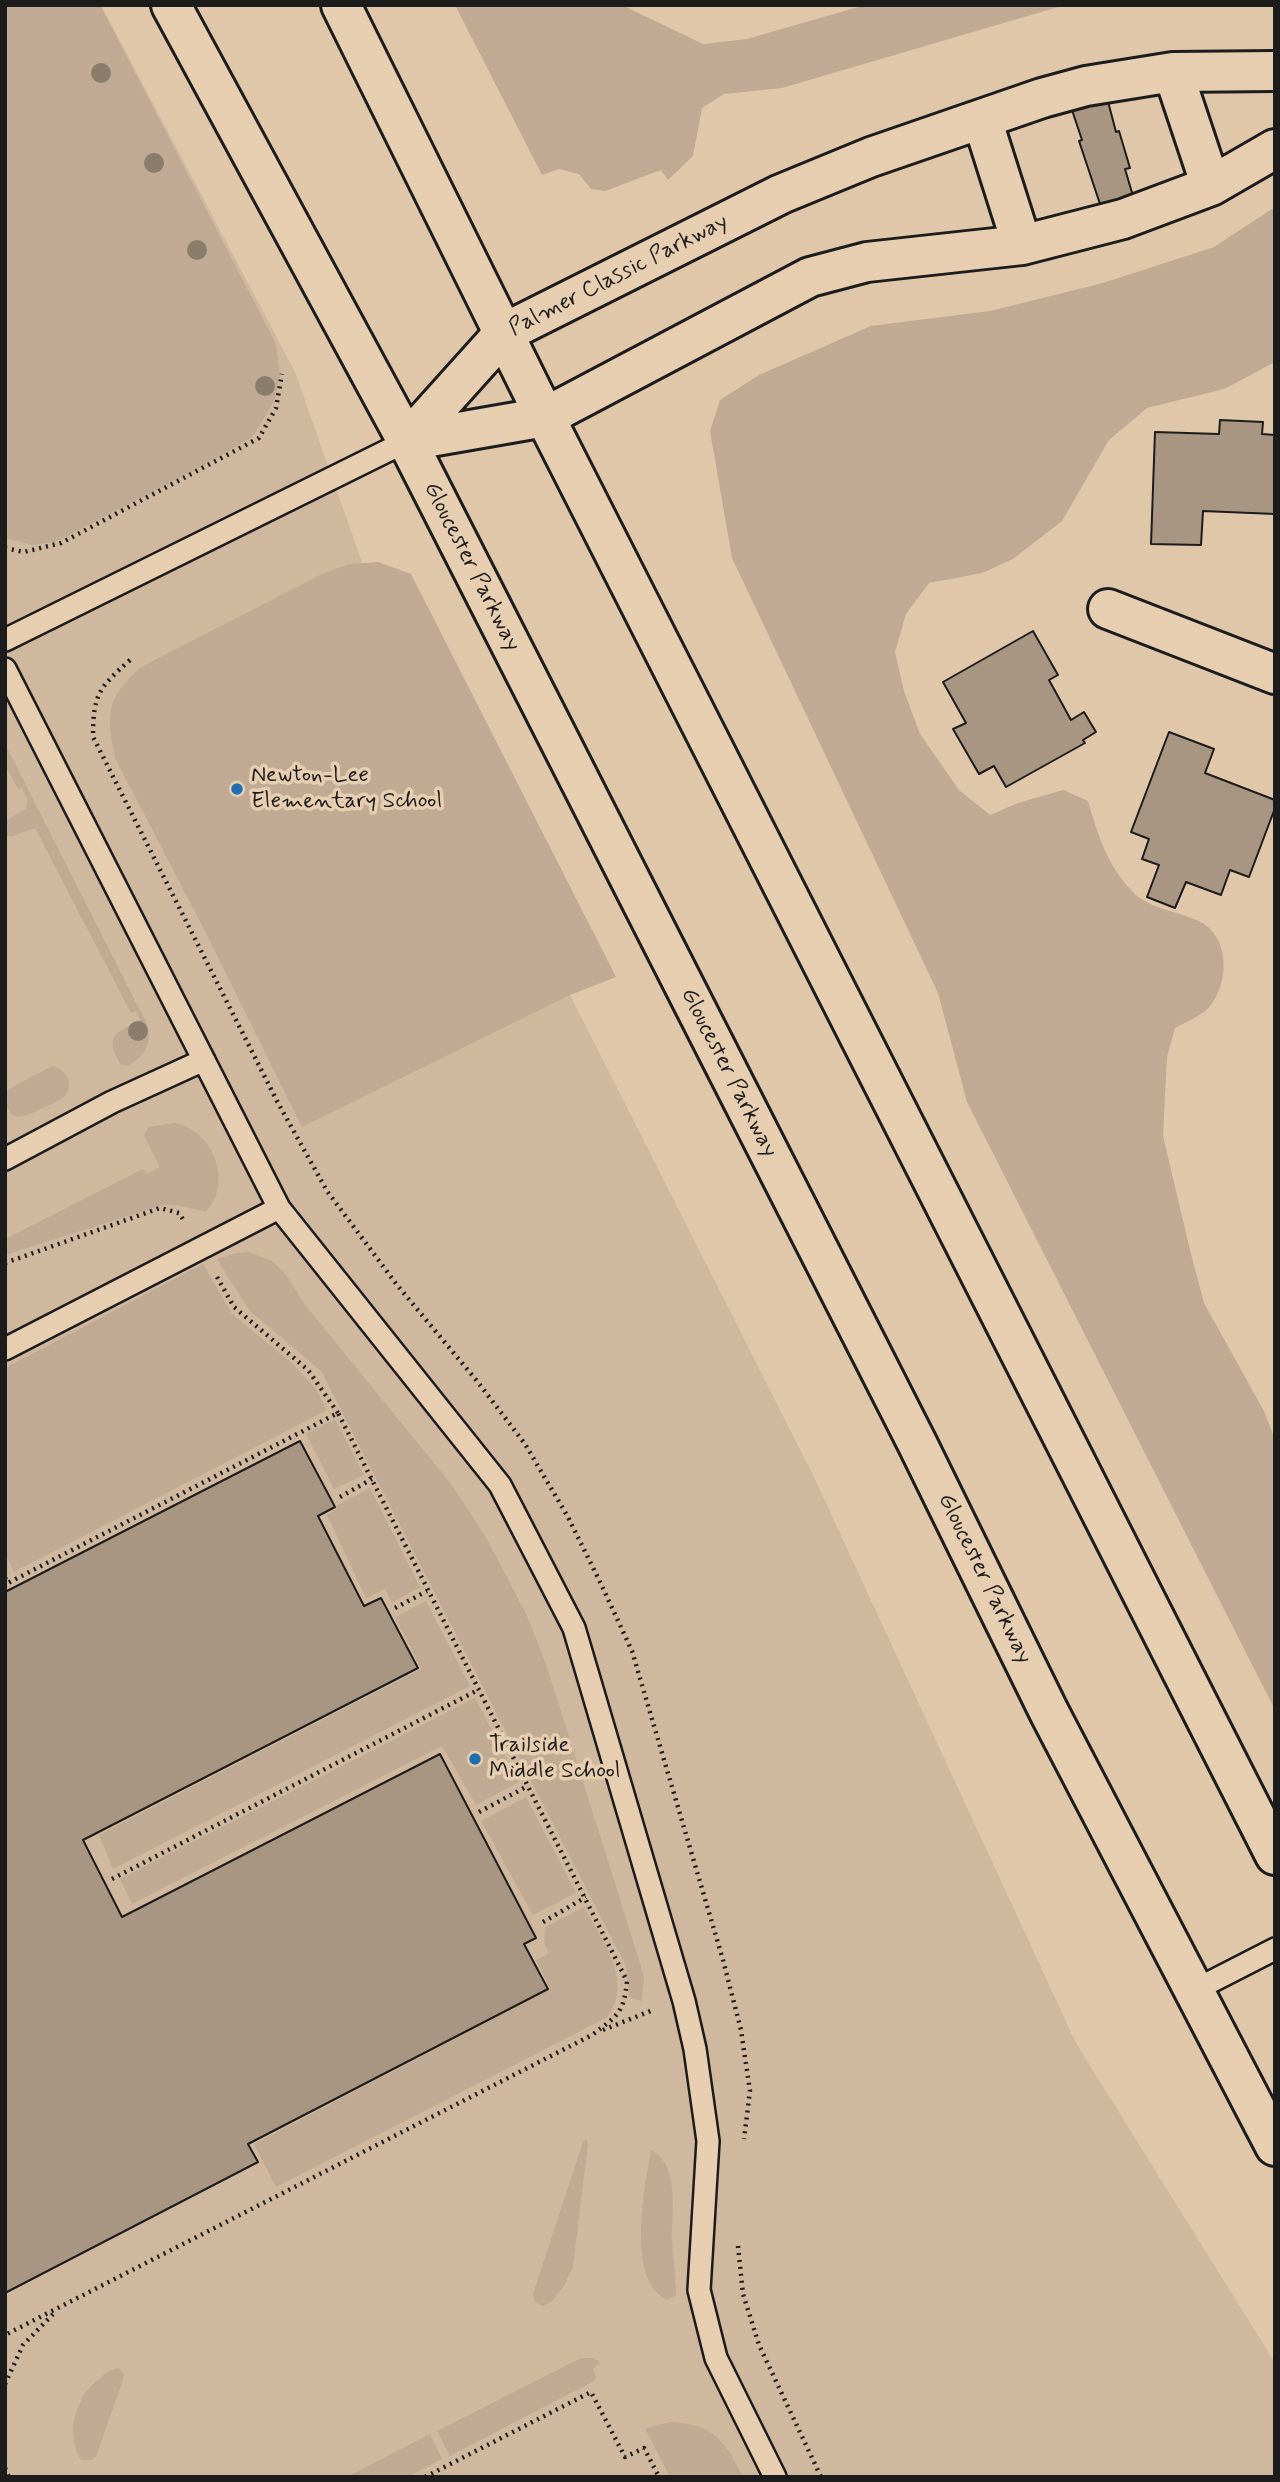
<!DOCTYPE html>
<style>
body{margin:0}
#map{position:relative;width:1280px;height:2482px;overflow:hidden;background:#e0c7aa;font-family:Mynerve,sans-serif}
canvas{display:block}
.frame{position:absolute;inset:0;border:7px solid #1c1c1c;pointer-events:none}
</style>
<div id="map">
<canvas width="1280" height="2482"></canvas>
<div class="frame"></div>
</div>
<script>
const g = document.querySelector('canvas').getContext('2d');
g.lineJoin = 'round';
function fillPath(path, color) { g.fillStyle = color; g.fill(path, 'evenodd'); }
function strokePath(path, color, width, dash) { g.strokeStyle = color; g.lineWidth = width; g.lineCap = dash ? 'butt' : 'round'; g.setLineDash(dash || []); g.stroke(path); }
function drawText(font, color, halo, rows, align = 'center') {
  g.font = font + ' Mynerve,sans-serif'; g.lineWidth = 7; g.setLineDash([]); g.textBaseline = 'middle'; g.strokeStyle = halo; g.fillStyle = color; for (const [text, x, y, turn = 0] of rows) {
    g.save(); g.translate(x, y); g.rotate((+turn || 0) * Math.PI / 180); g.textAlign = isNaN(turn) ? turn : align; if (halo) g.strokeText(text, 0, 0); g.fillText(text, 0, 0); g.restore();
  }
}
fillPath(new Path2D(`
 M5,5H101L295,372L369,582L570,995L813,1475L1076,2043L1275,2363V2477H5Z`), '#d0b89e');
fillPath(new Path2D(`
 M5,5H100L276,344L280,375L275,400L255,433L249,439L194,471L55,542L33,545L5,538Z
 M455,5H622L703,44L747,39L865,5H1065L782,88L724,94L702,108L693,156L668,180L661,170L605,191L591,189L579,174L559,169L542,175Z
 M1275,207V362L1224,389L1147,408L1109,440L1062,521L1013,559L982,573L929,583L906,614L895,652L904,691L920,734L959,790L990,815L1018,803L1063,790L1088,801C1098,835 1107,865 1132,891C1148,910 1186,912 1204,924C1230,942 1228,982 1211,1005C1204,1015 1186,1022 1175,1028L1167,1057L1163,1136L1191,1254L1204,1303L1265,1413L1275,1440V1710L967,1102L938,993L732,558L710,431L720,400L759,375L871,326L990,311L1103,283L1214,247Z
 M378,562L411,574L616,977L570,995L302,1127L205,931L115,758C106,712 106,699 141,667L324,573L349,564Z
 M5,744L147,1024C153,1044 144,1056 128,1066L121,1065C104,1036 114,1034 140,1020L136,1011L131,1013L35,828L13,836H5V821L27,808L26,804L28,801L22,788L18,789L5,765Z
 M52,1066C65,1068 75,1084 65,1096C60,1101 51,1104 45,1107C22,1119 5,1125 5,1091Z
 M175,1123C214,1131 233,1182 206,1212C191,1209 179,1204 163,1205L5,1255V1239L143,1169L147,1174L160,1167L144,1135L148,1127Z
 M248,1252L272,1261L284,1272L306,1306L451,1484L484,1534L506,1575L528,1618L547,1667L640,1963L644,1978L642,2001L629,1997L626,1966L321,1371L249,1310L217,1259L237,1253Z
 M203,1264L232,1314L292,1363L315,1388L327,1410L14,1572L5,1554V1368Z
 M335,1419L364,1475L334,1489L306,1434Z
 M370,1488L420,1587L392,1603L385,1589L366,1598L327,1515L337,1509L336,1506Z
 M426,1601L470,1686L113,1869L99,1835L421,1669L395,1617Z
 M475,1698L519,1782L476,1805L442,1746L132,1904L120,1879Z
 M526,1797L576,1893L533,1915L481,1821Z
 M584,1907C601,1939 636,1983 606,2018L276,2187L254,2144L550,1989L536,1960L549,1953L544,1943L545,1927Z
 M586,2139L588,2144L573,2267L564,2286L551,2302L543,2306L535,2302L533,2294L583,2142Z
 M651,2150C681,2165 671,2215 672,2241C673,2257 675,2274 676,2290V2295L668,2300C625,2283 645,2185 651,2150Z
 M581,2358H593L601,2363L593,2369L596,2377L594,2381L450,2456L437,2431Z
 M118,2368L124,2374L123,2380L96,2456L92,2460H81C65,2434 75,2397 99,2379C105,2374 110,2369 118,2368Z
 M670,2422C713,2424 725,2440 743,2477H670L645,2428Z
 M430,2434L442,2459L408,2477H347Z`), '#c0aa93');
const building = new Path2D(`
 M1105,90L1116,132L1119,131L1130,168L1125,169L1136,206L1104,216L1079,141L1082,140L1069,101Z
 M1220,420L1263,422L1262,434L1275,435V514L1203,511L1201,545L1151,544L1155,432L1219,434Z
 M1033,631L1058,675L1049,680L1071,720L1084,712L1096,732L1083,740L1085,743L1006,787L994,766L979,774L953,729L966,723L943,682Z
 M1169,732L1214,749L1205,773L1275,800V808L1249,877L1230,870L1221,895L1186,882L1175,908L1147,897L1159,865L1142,859L1149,839L1131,832Z
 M300,1441L335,1507L318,1516L364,1606L381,1598L418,1668L83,1840L122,1917L440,1754L536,1938L524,1944L548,1989L248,2144L258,2162L5,2293V1592Z`);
fillPath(building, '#a99682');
strokePath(building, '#1c1c1c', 2);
const service = new Path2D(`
 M5,640L407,441
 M5,669L279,1208L500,1485L574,1628L684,2001L695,2049L708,2141L699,2290L716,2358L775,2477
 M5,1159L112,1102L204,1060
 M5,1349L279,1208
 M1193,1991L1275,1949`);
const minor = new Path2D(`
 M1173,72L1211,186
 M982,119L1022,245
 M407,441L504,333L781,194L871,157L1042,98L1086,86L1173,72L1275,71
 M407,441L545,417L810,277L867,262L1022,245L1123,219L1211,186L1275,149
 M1108,609L1275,674`);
const secondary = new Path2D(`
 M171,5L407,441L917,1443L1049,1712L1275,2146
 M341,5L545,417L1275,1855`);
strokePath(service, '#1c1c1c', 26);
strokePath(minor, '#1c1c1c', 44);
strokePath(secondary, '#1c1c1c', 44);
strokePath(new Path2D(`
 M5,548L24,552L61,543L259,438L276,408L282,374
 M130,660C99,688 93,694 93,737L278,1103L327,1191L397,1285L477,1381L525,1444L568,1517L601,1584L632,1651L723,1960L741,2030L750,2091L744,2139
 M5,1263L160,1208L179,1213L184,1221
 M217,1277L234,1307L308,1370L338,1413
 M340,1497L372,1479
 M5,1578L8,1583L338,1413L627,1981C624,2013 617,2016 592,2035L5,2335
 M395,1608L427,1591
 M479,1812L528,1786
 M112,1879L478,1690
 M543,1922L586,1897
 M603,2030L653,2010
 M738,2246L743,2294L759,2345L821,2477
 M5,2384L23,2345L56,2311
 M5,2468L9,2477
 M425,2477L591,2392L625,2457L644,2448L659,2477`), '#1c1c1c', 4.5, [2, 5]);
strokePath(service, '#e8ceb0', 21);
strokePath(minor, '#e8ceb0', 38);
strokePath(secondary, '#e8ceb0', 38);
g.fillStyle = '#8b7d6c';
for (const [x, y] of [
 [101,73],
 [154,163],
 [197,250],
 [265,386],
 [138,1031]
]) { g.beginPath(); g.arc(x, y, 10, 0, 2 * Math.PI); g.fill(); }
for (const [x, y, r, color] of [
 [237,789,7,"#1f6fb2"],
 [475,1759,7,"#1f6fb2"]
]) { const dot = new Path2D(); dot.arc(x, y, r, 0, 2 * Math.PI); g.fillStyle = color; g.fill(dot); strokePath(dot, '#e8ceb0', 2.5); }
drawText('23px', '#1c1c1c', '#e8ceb0', [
 ["Palmer Classic Parkway",619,276,-27],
 ["Gloucester Parkway",471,567,63],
 ["Gloucester Parkway",728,1073,63],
 ["Gloucester Parkway",984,1579,64]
]);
drawText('23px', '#1c1c1c', '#e8ceb0', [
 ["Newton-Lee",251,776],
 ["Elementary School",251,802],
 ["Trailside",489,1746],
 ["Middle School",489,1772]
], 'left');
</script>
